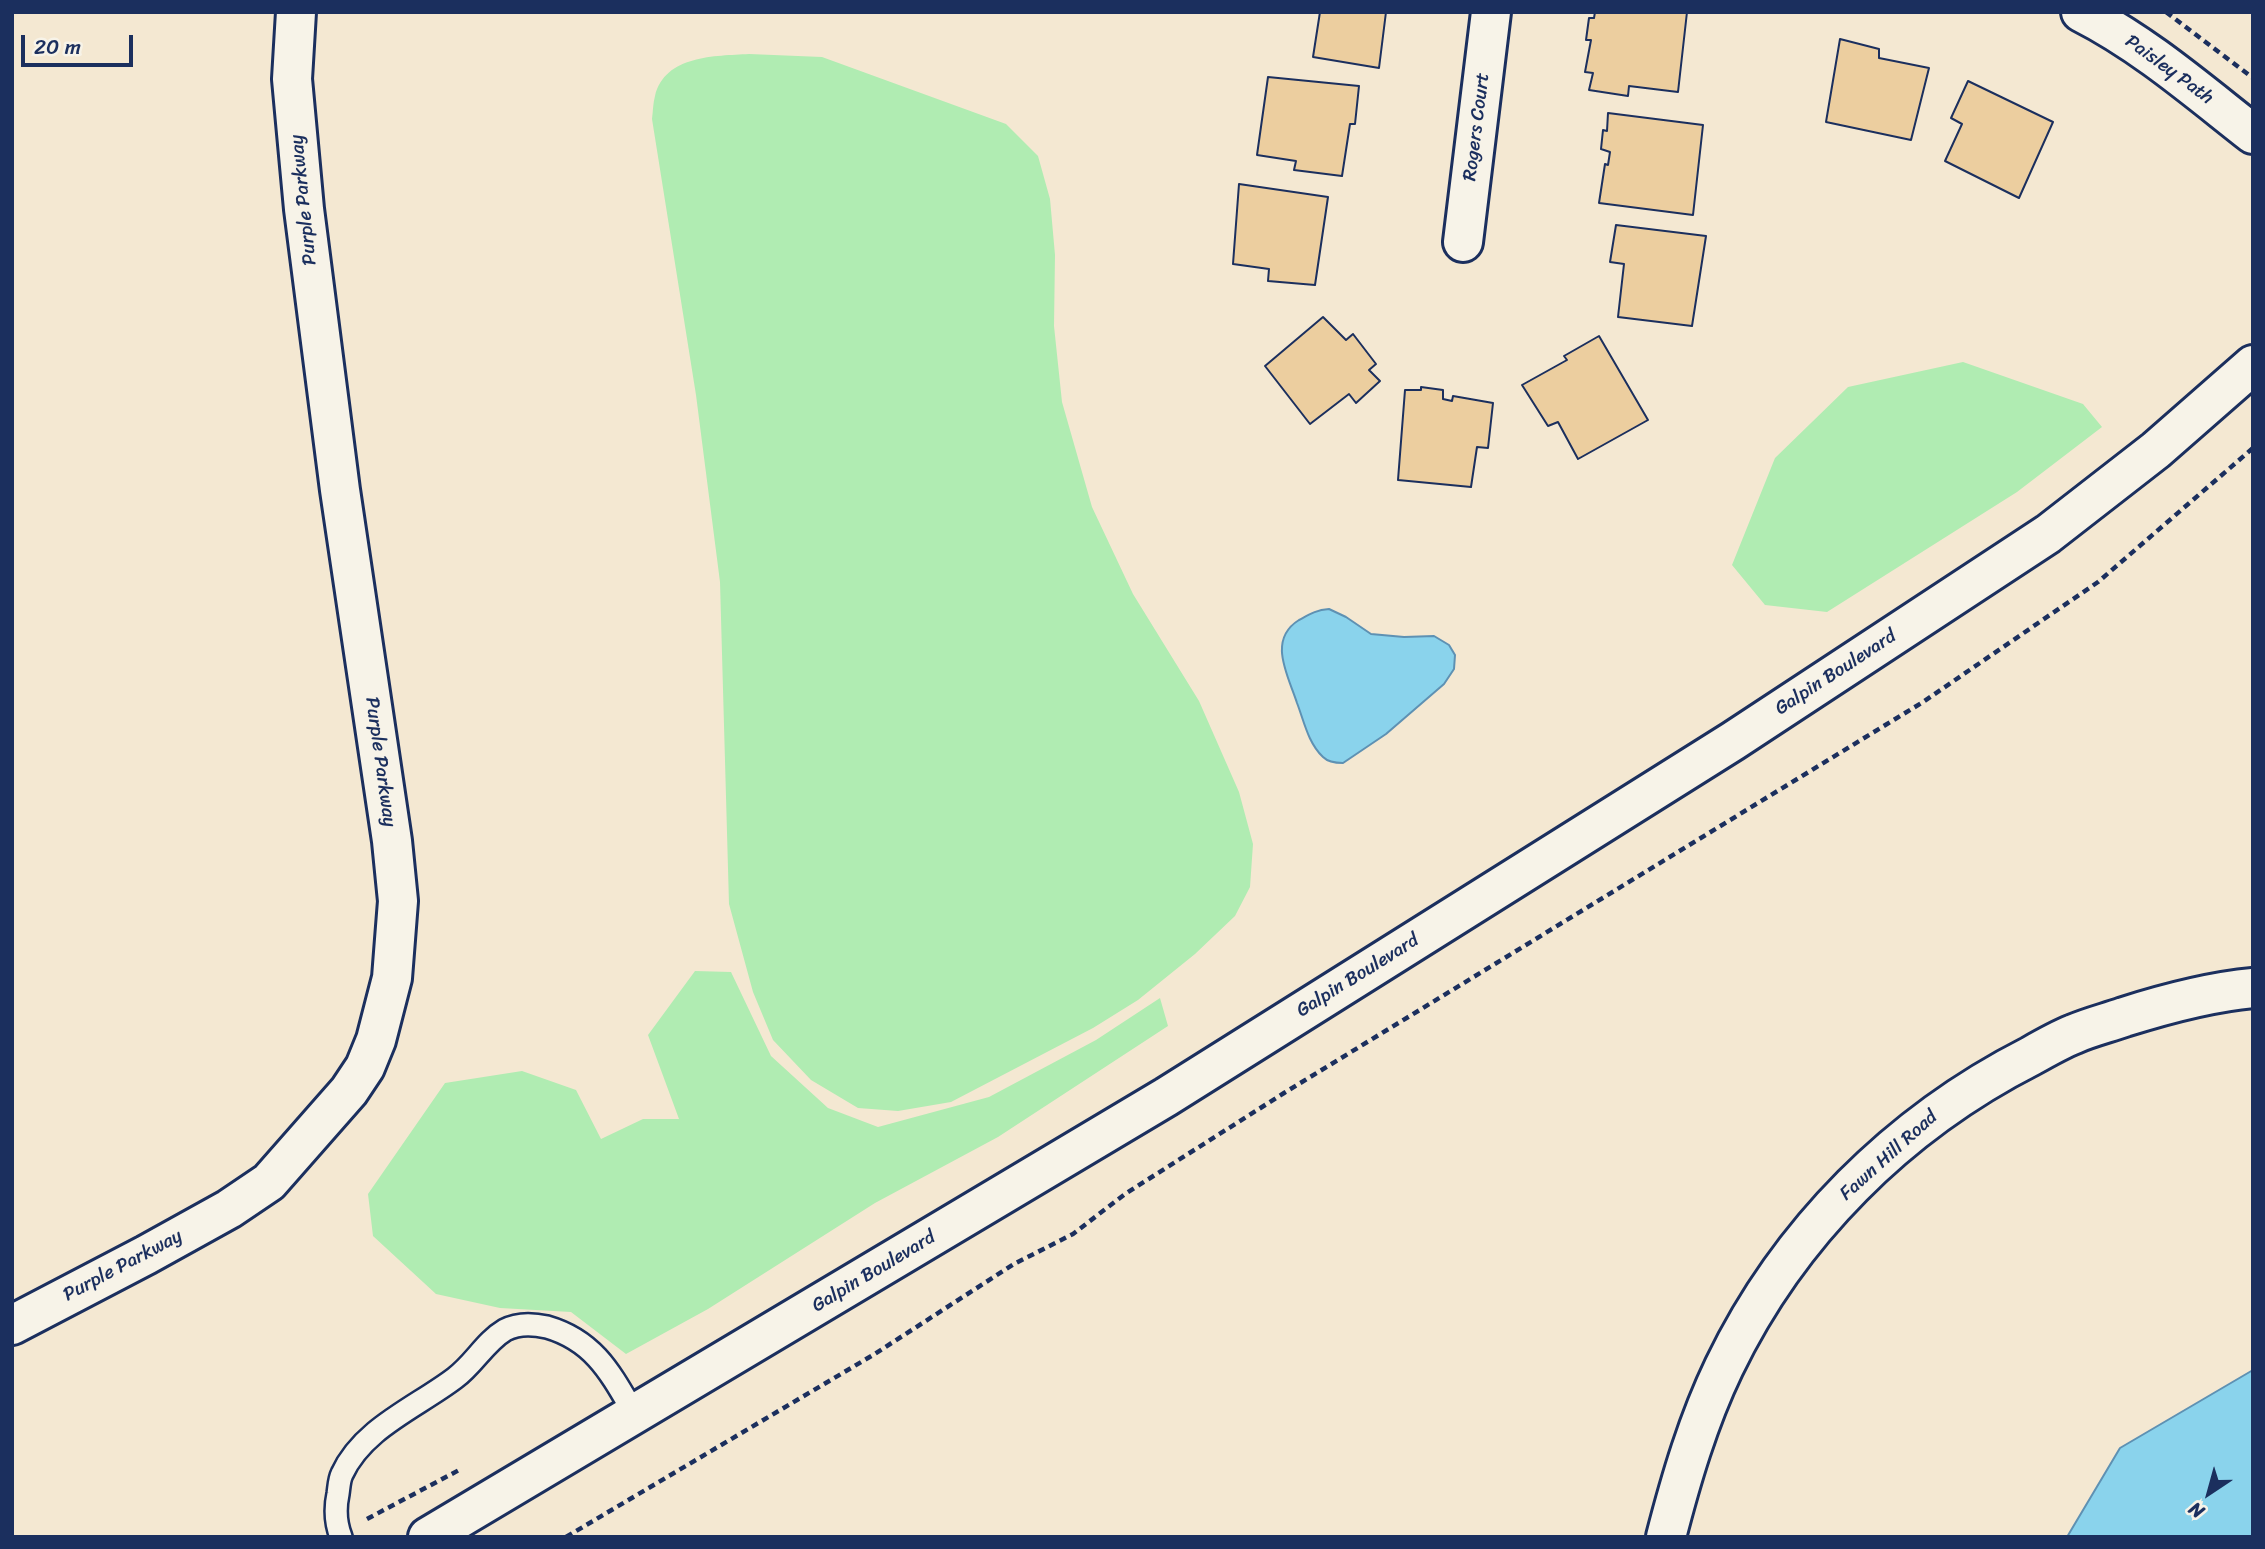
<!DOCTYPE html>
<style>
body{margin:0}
#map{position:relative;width:2265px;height:1549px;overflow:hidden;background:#f4e8d2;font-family:Sriracha,sans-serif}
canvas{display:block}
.frame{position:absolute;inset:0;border:14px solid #1b2f5e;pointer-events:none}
.north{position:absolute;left:2174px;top:1458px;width:70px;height:70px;-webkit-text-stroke:5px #f7f3e8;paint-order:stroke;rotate:216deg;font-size:19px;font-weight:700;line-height:28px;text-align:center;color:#1b2f5e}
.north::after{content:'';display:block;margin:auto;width:24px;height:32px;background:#1b2f5e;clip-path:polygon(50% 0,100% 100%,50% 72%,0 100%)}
.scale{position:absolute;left:21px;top:35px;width:112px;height:32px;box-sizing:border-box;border:4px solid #1b2f5e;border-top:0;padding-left:9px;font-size:21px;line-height:24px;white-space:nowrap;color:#1b2f5e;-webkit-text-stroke:5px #f7f3e8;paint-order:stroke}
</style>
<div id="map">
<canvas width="2265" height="1549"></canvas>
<div class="frame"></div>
<div class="north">N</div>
<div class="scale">20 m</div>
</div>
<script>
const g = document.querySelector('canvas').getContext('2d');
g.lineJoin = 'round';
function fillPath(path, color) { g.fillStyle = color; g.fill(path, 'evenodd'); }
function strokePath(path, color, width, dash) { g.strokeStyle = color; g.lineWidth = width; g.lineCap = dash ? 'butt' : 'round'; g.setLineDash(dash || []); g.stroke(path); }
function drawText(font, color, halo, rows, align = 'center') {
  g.font = font + ' Sriracha,sans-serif'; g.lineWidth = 6; g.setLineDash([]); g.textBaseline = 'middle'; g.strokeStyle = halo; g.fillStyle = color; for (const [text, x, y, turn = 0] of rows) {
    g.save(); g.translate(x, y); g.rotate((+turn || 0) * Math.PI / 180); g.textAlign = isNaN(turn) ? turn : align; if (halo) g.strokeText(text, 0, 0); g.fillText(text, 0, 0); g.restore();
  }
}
fillPath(new Path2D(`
 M749,54L822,57L1006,124L1038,156L1050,199L1055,255L1054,326L1062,402L1092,507L1133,594L1199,701L1239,792L1253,844L1250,887L1235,916L1195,954L1138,1000L1093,1028L951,1102L898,1111L858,1108L811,1080L773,1040L753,992L729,904L720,582L696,395L652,119C653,111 653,103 655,96C665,55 715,56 749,54Z
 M1963,362L2083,404L2102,427L2017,492L1827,612L1765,605L1732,565L1775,458L1848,387Z
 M695,971L731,972L771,1056L828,1108L878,1127L989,1097L1096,1040L1160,998L1168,1026L998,1137L875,1203L708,1309L626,1354L571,1312L500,1308L436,1294L373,1236L368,1194L445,1083L522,1071L576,1090L601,1139L643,1119H679L648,1035Z`), '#b0ecb2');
const water = new Path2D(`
 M1329,609L1346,617L1371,634L1404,637L1434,636L1449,645L1455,655L1454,669L1444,684L1386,734L1343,763C1335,763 1328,762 1323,757C1308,743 1304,721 1297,703C1288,675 1267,640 1299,620C1310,614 1316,610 1329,609Z
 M2253,1370V1537H2067L2120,1448Z`);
fillPath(water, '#8ad3ec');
strokePath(water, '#5e91b3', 2);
const building = new Path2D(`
 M1320,12H1386L1379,68L1313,57Z
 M1595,12H1687L1678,92L1629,86L1628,96L1589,90L1593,73L1585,72L1591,40H1586L1589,18H1594Z
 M1840,39L1879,49V58L1929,68L1911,140L1826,122Z
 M1268,77L1359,86L1355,124H1350L1342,176L1294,170L1296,161L1257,155Z
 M1968,81L2053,122L2019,198L1945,161L1962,124L1951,118Z
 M1608,113L1703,125L1693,215L1599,203L1605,164L1608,165L1610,152L1601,149L1603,130L1607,131Z
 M1239,184L1328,197L1315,285L1268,281L1269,269L1233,264Z
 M1616,225L1706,236L1692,326L1618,317L1624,264L1610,262Z
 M1323,317L1346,340L1353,334L1376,364L1369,370L1380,381L1356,403L1349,394L1310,424L1265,366Z
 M1599,336L1648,420L1578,459L1558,422L1548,426L1522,385L1567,360L1564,356Z
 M1421,387L1443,390V399L1452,401L1453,396L1493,403L1488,448L1477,447L1471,487L1398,480L1405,390H1421Z`);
fillPath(building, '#ecce9f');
strokePath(building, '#1b2f5e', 2);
const service = new Path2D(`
 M341,1537C336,1524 335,1508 338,1494C339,1488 339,1480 342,1474C363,1428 417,1407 455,1378C474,1364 485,1342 505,1330C518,1323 534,1324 547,1327C595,1341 611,1374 635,1415`);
const minor = new Path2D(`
 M2081,12C2144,44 2198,91 2253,134
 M1463,242L1491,12
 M12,1325L146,1255L229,1209L269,1182L349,1091L365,1067L376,1040L392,978L398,901L392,841L340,490L304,209L292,79L296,12
 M1666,1537C1681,1479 1698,1421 1724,1367C1789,1232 1899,1123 2031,1056C2045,1048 2059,1040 2074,1034C2090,1027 2107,1023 2124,1017C2165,1004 2209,992 2253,988`);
const tertiary = new Path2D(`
 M428,1537L1166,1097L1733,741L2048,534L2156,450L2253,365`);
strokePath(service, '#1b2f5e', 26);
strokePath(minor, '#1b2f5e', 44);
strokePath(tertiary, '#1b2f5e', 44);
strokePath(new Path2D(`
 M2166,12L2253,78
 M367,1519L461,1469
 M566,1537L873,1355L1014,1264L1073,1234L1125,1194L1284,1093L1923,702L2098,582L2253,448`), '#1b2f5e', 4.5, [7, 5]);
strokePath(service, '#f7f3e8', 21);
strokePath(minor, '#f7f3e8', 38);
strokePath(tertiary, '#f7f3e8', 38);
drawText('19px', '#1b2f5e', '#f7f3e8', [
 ["Paisley Path",2169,70,36],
 ["Rogers Court",1477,127,-83],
 ["Purple Parkway",304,200,-96],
 ["Galpin Boulevard",1836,673,-33],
 ["Purple Parkway",380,762,82],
 ["Galpin Boulevard",1358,976,-32],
 ["Fawn Hill Road",1889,1156,-42],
 ["Purple Parkway",123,1266,-28],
 ["Galpin Boulevard",874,1272,-31]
]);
</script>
